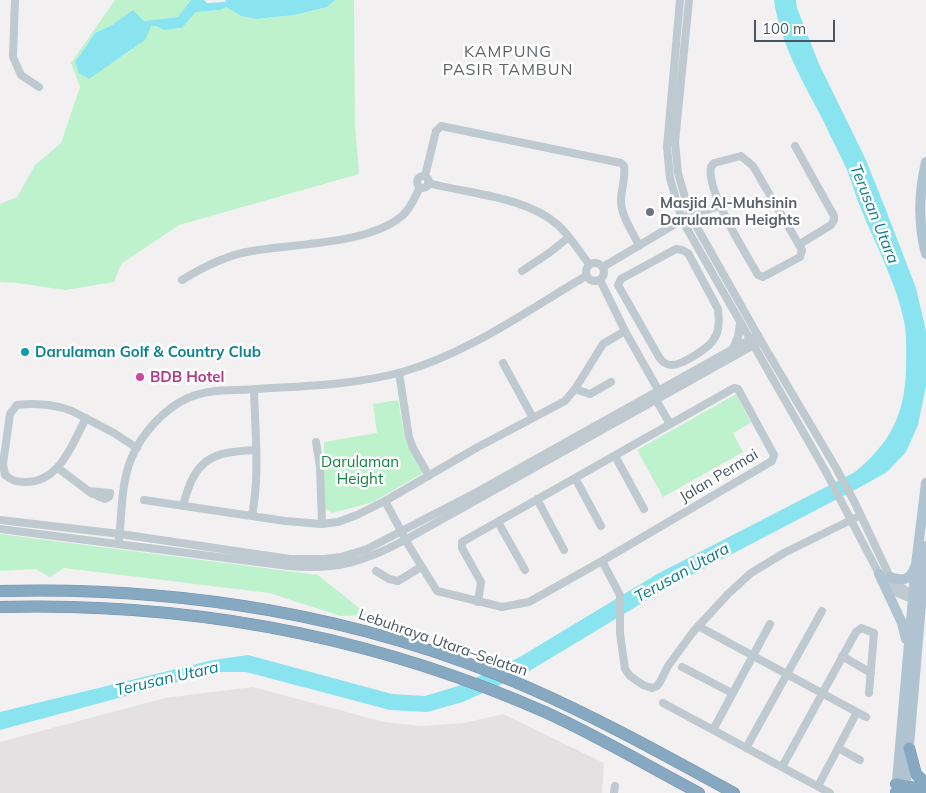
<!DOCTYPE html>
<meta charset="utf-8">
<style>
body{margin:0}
#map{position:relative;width:926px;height:793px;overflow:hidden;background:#f3f0f1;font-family:Mulish,sans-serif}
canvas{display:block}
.scale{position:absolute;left:754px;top:20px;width:81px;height:22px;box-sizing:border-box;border:2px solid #47565f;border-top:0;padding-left:6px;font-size:15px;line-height:18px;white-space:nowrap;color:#47565f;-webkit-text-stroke:4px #fff;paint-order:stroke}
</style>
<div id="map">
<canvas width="926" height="793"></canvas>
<div class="scale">100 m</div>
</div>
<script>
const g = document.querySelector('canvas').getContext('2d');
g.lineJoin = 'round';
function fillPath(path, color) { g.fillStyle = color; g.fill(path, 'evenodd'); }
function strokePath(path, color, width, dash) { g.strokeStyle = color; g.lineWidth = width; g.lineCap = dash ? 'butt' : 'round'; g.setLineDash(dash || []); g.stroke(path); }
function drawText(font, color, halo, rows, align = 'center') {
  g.font = font + ' Mulish,sans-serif'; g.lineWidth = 5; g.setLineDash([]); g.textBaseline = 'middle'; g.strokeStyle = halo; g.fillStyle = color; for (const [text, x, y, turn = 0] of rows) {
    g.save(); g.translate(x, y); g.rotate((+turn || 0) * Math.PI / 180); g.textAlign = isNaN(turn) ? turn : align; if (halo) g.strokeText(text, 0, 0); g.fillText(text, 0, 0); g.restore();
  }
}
fillPath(new Path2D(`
 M253,687L384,722L421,726L464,723L503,714L604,763L602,793H0V742L165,698Z`), '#e4e1e3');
fillPath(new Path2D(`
 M115,0H191L178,17L144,21L133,11L112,25L95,33L75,62L108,65L129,52L151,26H155L164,30L182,28L196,12L220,10L226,7L241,16L256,19L295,15L327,7L335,0H354L355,124L359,174L179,225L121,264L114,282L65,290L17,283L0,282V204L17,197L35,165L61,143L80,87L71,63Z
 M736,394L751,423L733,433L743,452L663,497L637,450Z
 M398,400L405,439L423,473L373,502L332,513L324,508V442L377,433L373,404Z
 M0,534L318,575L368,615L341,616L269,593L64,568L50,577L35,569L0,571Z`), '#bef2cd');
fillPath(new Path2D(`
 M191,0H204L207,3L225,2L226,0H335L327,7L295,15L256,19L241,16L226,7L220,10L196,12L182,28L164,30L155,26H151L145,40L89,79L79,73L75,62L95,33L112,25L133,10L144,21L178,17Z
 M774,0H796L797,8L819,64L866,160L884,205L916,288L926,331V386L918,425L906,452L887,472L864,485L667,588L526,673L463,702L427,712L390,710L246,672H215L0,730V712L213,660L248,655L392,694L425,696L458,686L518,658L659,573L855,472C890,443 904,416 906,371C906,356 907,341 905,326C898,287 879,252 864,216C857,201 853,185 847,170C840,154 831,138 824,122C804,84 780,43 774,0Z`), '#89e4f0');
const highway = new Path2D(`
 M0,591C180,586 361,615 527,687C598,718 666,756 734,793
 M0,607C190,602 370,635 545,712C598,736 648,766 699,793
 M909,748L916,774L926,784
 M896,784L926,790
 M896,792L908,793`);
strokePath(highway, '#7193ad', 12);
strokePath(new Path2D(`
 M15,0L13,57L21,75L39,87
 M680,0L667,147L670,178L682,220L826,472L879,574L897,593L917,601
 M689,0L675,142L678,173L690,215L761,341L835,466L855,503L890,577L905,590L917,594
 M795,146L834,216V220L831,225L800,244
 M741,156L753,166L802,250L800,257L763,277L758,275C745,252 706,191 711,167L714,163Z
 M417 182a6 6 0 1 1 12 0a6 6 0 1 1-12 0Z
 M425,176L436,131L441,126L621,163L624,166C626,179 621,189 621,201C621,216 633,232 639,246
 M428,183C469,194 525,196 558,225C570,236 579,251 589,264
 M676,249L682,250L688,253L718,309C719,319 720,330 714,339C709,348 682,365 672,365C666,365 662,362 659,357L618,285L621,279Z
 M586 272a9 9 0 1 1 18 0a9 9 0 1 1-18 0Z
 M603,267L690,215L720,206
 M522,271L549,253L569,237
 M182,280C203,267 226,255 252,251C296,243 367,245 402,216C411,208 415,197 420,187
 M600,280L625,331L661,395
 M733,348L738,337L740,323
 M503,363L533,418
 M399,373L409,437L413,448L429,476
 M575,389L590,394L611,382
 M655,398L670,424
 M86,418C72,444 60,482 26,482C17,482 12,481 5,475L3,464L10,414L17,405C35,403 56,405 72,411L114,433L137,448
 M316,442L320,467L322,524
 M615,456L644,509
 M58,468L91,493L105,499L109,497L110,493L88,491
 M575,478L601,526
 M537,499L564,550
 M144,500L285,521L322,524L338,522L357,515L385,501
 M183,506C195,459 210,452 256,450
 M252,516C260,474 255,432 254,389
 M0,520L120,534L290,559H324L341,557L367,549L477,492L758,335
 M498,522L525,570
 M0,529L289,566C336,570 364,562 405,540L761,341
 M119,539C122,513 121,481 132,457C142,433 165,408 188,398C209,388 234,391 256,389C305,386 354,385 402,372C467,354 528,310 586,276
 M602,561L620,595V633L625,669L630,676L643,685L652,688L657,686L660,682L668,666L693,632L728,594L751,573L784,553L855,518
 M376,571L389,579L398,581L421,567
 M478,602L481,582L462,548V542L734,388L738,389L774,455L772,461L602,561L529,602L502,607L437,591L409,546L385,501L478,447L565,401L575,389L603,344L625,331
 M698,626L866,717
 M842,656L871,673
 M682,667L732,693
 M663,703L830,793
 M713,730L770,624
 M746,748L822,611
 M838,748L860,760
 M782,767L856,632L861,628L874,633L869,693
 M818,786L857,712
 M614,793L615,786`), '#bec9d0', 8);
strokePath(new Path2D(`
 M926,162C919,192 918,224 926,254
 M879,574L902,623L906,639
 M890,577C902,581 910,581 915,567
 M896,792L916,564L926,483
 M905,793L926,546`), '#afc3d0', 10);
strokePath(highway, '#86a8c1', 11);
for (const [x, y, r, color] of [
 [650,212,5,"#6b7280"],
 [25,352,5,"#0f9aa8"],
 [140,377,5,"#d1479c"]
]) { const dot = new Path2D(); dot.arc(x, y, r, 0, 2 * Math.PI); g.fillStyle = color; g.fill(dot); strokePath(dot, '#fff', 2); }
drawText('bold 15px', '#5b616d', '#fff', [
 ["Masjid Al-Muhsinin",660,203],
 ["Darulaman Heights",660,220]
], 'left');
drawText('bold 15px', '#0d838f', '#fff', [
 ["Darulaman Golf & Country Club",35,352]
], 'left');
drawText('bold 15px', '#b23c85', '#fff', [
 ["BDB Hotel",150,377]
], 'left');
drawText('15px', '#138542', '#fff', [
 ["Darulaman",360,462],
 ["Height",360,479]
]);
drawText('15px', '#47565f', '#fff', [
 ["Jalan Permai",719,476,-31],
 ["Lebuhraya Utara–Selatan",443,643,19]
]);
g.letterSpacing = '1px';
drawText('16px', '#5c6266', '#fff', [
 ["KAMPUNG",508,52],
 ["PASIR TAMBUN",508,70]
]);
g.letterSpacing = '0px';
drawText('italic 16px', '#097c8b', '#fff', [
 ["Terusan Utara",874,214,68],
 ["Terusan Utara",682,573,-29],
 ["Terusan Utara",167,679,-13]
]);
</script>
